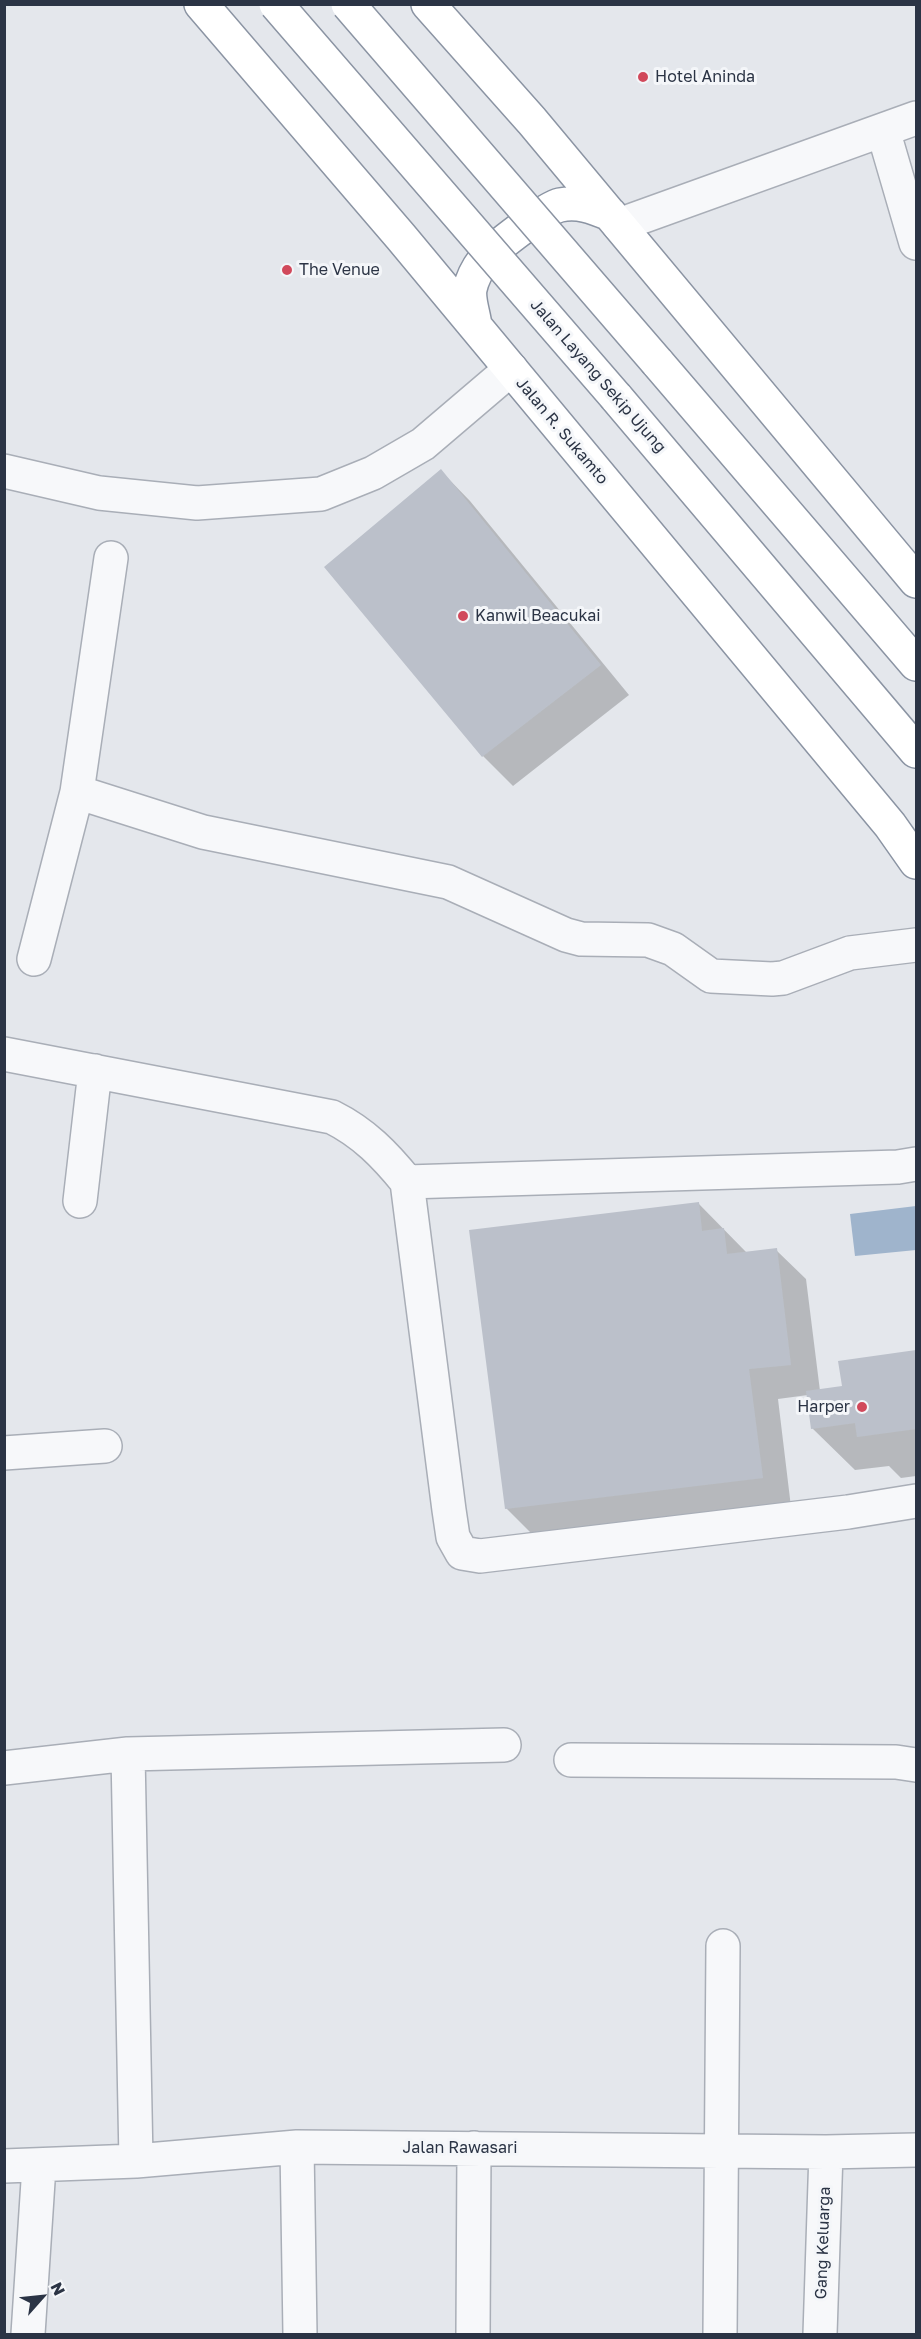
<!DOCTYPE html>
<style>
body{margin:0}
#map{position:relative;width:921px;height:2339px;overflow:hidden;background:#e4e7ec;font-family:"Golos Text",sans-serif}
canvas{display:block}
.frame{position:absolute;inset:0;border:6px solid #2b3445;pointer-events:none}
.north{position:absolute;left:12px;top:2267px;width:60px;height:60px;-webkit-text-stroke:4px #f4f6f9;paint-order:stroke;rotate:63deg;font-size:16px;font-weight:700;line-height:24px;text-align:center;color:#2b3445}
.north::after{content:'';display:block;margin:auto;width:21px;height:27px;background:#2b3445;clip-path:polygon(50% 0,100% 100%,50% 72%,0 100%)}
</style>
<div id="map">
<canvas width="921" height="2339"></canvas>
<div class="frame"></div>
<div class="north">N</div>
</div>
<script>
const g = document.querySelector('canvas').getContext('2d');
g.lineJoin = 'round';
function fillPath(path, color) { g.fillStyle = color; g.fill(path, 'evenodd'); }
function strokePath(path, color, width, dash) { g.strokeStyle = color; g.lineWidth = width; g.lineCap = dash ? 'butt' : 'round'; g.setLineDash(dash || []); g.stroke(path); }
function drawText(font, color, halo, rows, align = 'center') {
  g.font = font + ' "Golos Text",sans-serif'; g.lineWidth = 6; g.setLineDash([]); g.textBaseline = 'middle'; g.strokeStyle = halo; g.fillStyle = color; for (const [text, x, y, turn = 0] of rows) {
    g.save(); g.translate(x, y); g.rotate((+turn || 0) * Math.PI / 180); g.textAlign = isNaN(turn) ? turn : align; if (halo) g.strokeText(text, 0, 0); g.fillText(text, 0, 0); g.restore();
  }
}
fillPath(new Path2D(`
 M916,1206V1250L855,1256L850,1214Z`), '#9fb4cc');
fillPath(new Path2D(`
 M441,471L470,501L629,695L513,786L483,756L326,568Z
 M698,1203L747,1253L776,1250L806,1279L820,1391L843,1388L840,1362L916,1352V1476L901,1478L889,1466L855,1470L812,1428L808,1395L778,1399L791,1507L536,1538L506,1508Z`), '#0003');
fillPath(new Path2D(`
 M441,469L601,665L482,757L324,567Z
 M699,1202L702,1231L724,1228L727,1254L777,1248L791,1365L749,1369L763,1478L505,1509L469,1230Z
 M916,1350V1429L857,1437L855,1423L811,1429L806,1391L842,1386L838,1361Z`), '#bbc0ca');
const minor = new Path2D(`
 M883,130L916,243
 M619,225L916,118
 M4,471L99,493L197,503L321,494L373,473L423,444L511,369
 M77,792L203,832L448,882L566,935L581,939L648,940L673,949L711,976L772,979L783,978L850,953L916,945
 M34,959L77,792L111,558
 M4,1054L332,1117C364,1133 385,1155 407,1182L449,1510L453,1537L462,1553L480,1556L848,1512L916,1501
 M407,1182L898,1167L916,1164
 M80,1201L95,1071
 M4,1453L105,1446
 M128,1754L504,1745
 M571,1760L896,1762L916,1765
 M4,1768L128,1754L136,2161
 M297,2147L300,2334
 M4,2166L136,2161L297,2147L826,2152L916,2150
 M28,2334L39,2166
 M473,2334L474,2148
 M720,2334L723,1946
 M820,2334L826,2152`);
const highway = new Path2D(`
 M201,4L401,237L890,825L916,862
 M428,4L532,121L916,581
 M475,326C474,315 468,300 470,289C472,279 478,268 484,260C494,248 546,208 560,205C578,201 593,207 610,214
 M657,362L916,664
 M616,397L916,751`);
strokePath(minor, '#a9aeb7', 36);
strokePath(highway, '#8b94a3', 36);
strokePath(minor, '#f7f8fa', 33);
strokePath(highway, '#fff', 33);
const highwayBridge = new Path2D(`
 M276,4L616,397
 M348,4L657,362`);
strokePath(highwayBridge, '#8b94a3', 36, []);
strokePath(highwayBridge, '#fff', 33);
for (const [x, y, r, color] of [
 [643,77,6,"#d1495b"],
 [287,270,6,"#d1495b"],
 [463,616,6,"#d1495b"],
 [862,1407,6,"#d1495b"]
]) { const dot = new Path2D(); dot.arc(x, y, r, 0, 2 * Math.PI); g.fillStyle = color; g.fill(dot); strokePath(dot, '#f4f6f9', 2); }
drawText('16px', '#2b3445', '#f4f6f9', [
 ["Hotel Aninda",655,77],
 ["The Venue",299,270],
 ["Kanwil Beacukai",475,616],
 ["Harper",850,1407,"right"]
], 'left');
drawText('16px', '#2b3445', '#f4f6f9', [
 ["Jalan Layang Sekip Ujung",598,376,49],
 ["Jalan R. Sukamto",562,431,50],
 ["Jalan Rawasari",460,2148],
 ["Gang Keluarga",823,2243,-88]
]);
</script>
